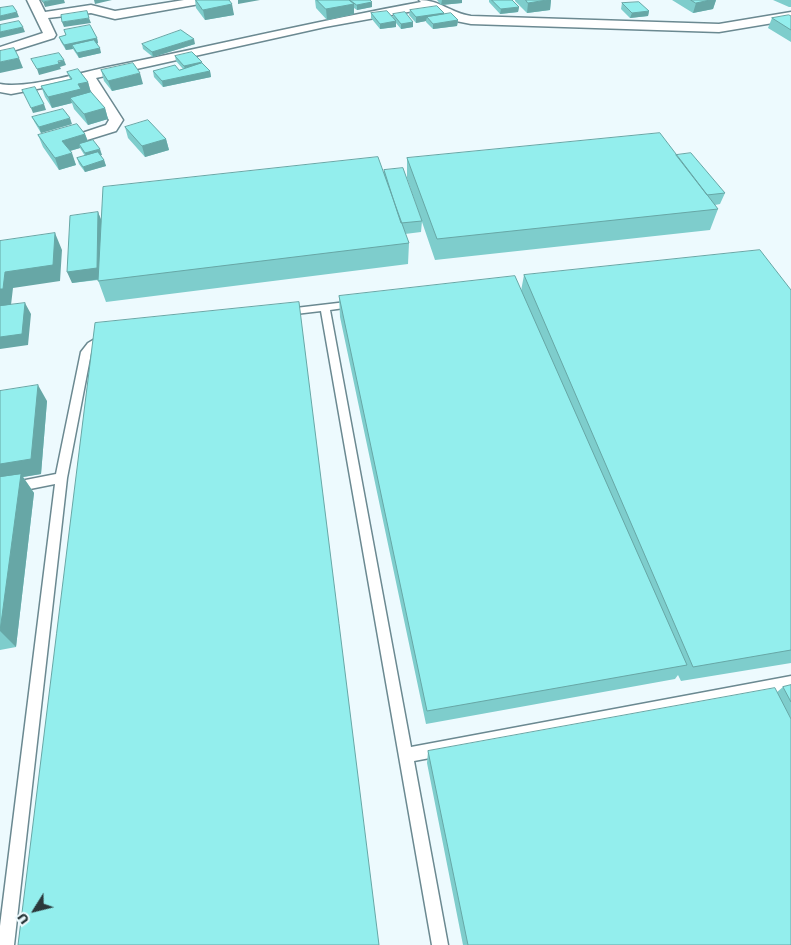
<!DOCTYPE html>
<style>
body{margin:0}
#map{position:relative;width:791px;height:945px;overflow:hidden;background:#edfafe;font-family:"Work Sans",sans-serif}
canvas{display:block}
.north{position:absolute;left:10px;top:885px;width:50px;height:50px;-webkit-text-stroke:4px #edfafe;paint-order:stroke;rotate:234deg;font-size:14px;font-weight:700;line-height:20px;text-align:center;color:#2b383b}
.north::after{content:'';display:block;margin:auto;width:18px;height:22px;background:#2b383b;clip-path:polygon(50% 0,100% 100%,50% 72%,0 100%)}
</style>
<div id="map">
<canvas width="791" height="945"></canvas>
<div class="north">U</div>
</div>
<script>
const g = document.querySelector('canvas').getContext('2d');
g.lineJoin = 'round';
function strokePath(path, color, width, dash) { g.strokeStyle = color; g.lineWidth = width; g.lineCap = dash ? 'butt' : 'round'; g.setLineDash(dash || []); g.stroke(path); }
function fillPath(path, color) { g.fillStyle = color; g.fill(path, 'evenodd'); }
const lane = new Path2D(`
 M355,301L358,302V306L330,310L411,747L791,676V690L414,761L448,945H432L321,311L287,315L282,312L287,309Z
 M105,333L108,334L110,336L108,338L94,347L91,353L67,478L14,945H0V926L55,484L0,495V485L56,474L81,352L88,343Z`);
const street = new Path2D(`
 M27,0H39L45,12L91,5L115,11L184,0H211L205,3L115,19L91,13L48,18L56,35L54,38L0,55V47L43,33Z
 M419,0C440,0 451,13 471,16L719,24L791,12V20L719,32L471,24L451,20L430,8L325,27L96,78L123,120L116,131L87,140L80,136L82,133L106,125L109,120L84,80L11,94L0,92V84C27,89 79,73 108,67C213,46 316,21 421,2Z`);
strokePath(lane, '#6b8991', 3);
strokePath(street, '#6b8991', 3);
fillPath(lane, '#fff');
fillPath(street, '#fff');
fillPath(new Path2D(`
 M195,0H229L234,15L205,20L196,8Z
 M315,0H370L372,7L357,10L354,8V14L327,20L316,8Z
 M437,0H462V3L441,5Z
 M489,0H512L519,7L518,12L500,14L489,2Z
 M515,0H551L550,10L527,13L515,1Z
 M672,0H716L713,9L693,13Z
 M773,0H791V7H789Z
 M622,3L649,11L648,16L630,18L621,9Z
 M410,10L444,13V14L458,20L457,26L433,29L426,22V21L416,23L409,15Z
 M371,13L393,18V14L413,22V27L401,29L396,23V27L380,29L371,18Z
 M791,16V42L768,28L772,18Z
 M64,30L97,38L98,43L97,44L101,53L79,58L73,49L66,50L61,42L59,37L66,36Z
 M142,44H195L153,57L143,49Z
 M175,56L202,64L210,71L211,77L163,87L154,77L153,71L179,70L183,69L176,61Z
 M101,70L143,84L112,91L104,81Z
 M67,72L88,82L91,93L105,108L108,119L88,125L74,109L72,103L52,108L45,97L41,86L70,79Z
 M32,117L72,124L41,133L35,123Z
 M125,127L166,139L169,150L145,157L128,138Z
 M85,134L88,141L102,155H100L104,160L106,166L85,172L79,164L77,158L85,156L80,148L70,151L76,165L59,170L43,147L38,135Z
 M676,155L725,193L720,204L715,205L718,209L710,230L435,260L407,178V158Z
 M384,170L422,221L421,232L405,234L409,243L408,264L106,302L98,280L72,283L98,212L101,221L384,175Z
 M524,275L791,290V663L681,681L678,675L675,679L426,724L340,317L339,296L521,291Z
 M0,391L47,401L41,474L23,477L34,493L16,647L0,650Z
 M791,685V945H463L427,763L428,751L777,692L783,687Z`), '#7ecdcc');
fillPath(new Path2D(`
 M54,0H64L65,3L45,7L43,2Z
 M94,0H112L95,4Z
 M238,0H260L238,4Z
 M442,0H462V3L441,5Z
 M547,0H551L550,10L527,13L528,3Z
 M710,0H716L713,9L693,13L696,3Z
 M372,2V7L357,10V5Z
 M232,4L234,15L205,20L203,10Z
 M354,4V14L327,20L326,9Z
 M519,7L518,12L500,14L501,9Z
 M649,11L648,16L630,18L632,13Z
 M17,12L19,17L0,21V16Z
 M444,13V18L427,17L426,21L416,23V17Z
 M89,18L91,23L64,27L62,22Z
 M458,20L457,26L433,29V24Z
 M396,21V27L380,29V24Z
 M413,22V27L401,29V24Z
 M23,27L25,32L0,38V32Z
 M97,38L98,43L74,48L72,45L73,49L66,50L64,45Z
 M194,39L195,44L153,57L152,52Z
 M100,48L101,53L79,58L77,53Z
 M19,58L23,68L0,73V62Z
 M64,60L66,65L60,67L61,69L39,75L37,69Z
 M202,62L203,67L186,72L184,66Z
 M210,71L211,77L163,87L162,81Z
 M140,73L143,84L112,91L108,81Z
 M88,82L91,93L70,98L72,103L52,108L48,97L78,84Z
 M44,104L46,110L33,113L31,108Z
 M105,108L108,119L88,125L84,114Z
 M70,118L72,124L41,133L39,127Z
 M85,134L89,145L79,144L80,148L66,152L62,141Z
 M166,139L169,150L145,157L142,146Z
 M100,149L102,155L87,159L85,153Z
 M72,153L76,165L59,170L55,158Z
 M104,160L106,166L85,172L83,167Z
 M98,212L103,224L101,279L72,283L67,272Z
 M55,233L62,250L60,281L13,288L11,305L0,307V289L5,272Z
 M25,303L31,314L28,345L0,349V337Z
 M38,385L47,401L41,474L23,477L34,493L16,647L0,631V464Z`), '#67a7a6');
const building = new Path2D(`
 M42,0H54L43,2Z
 M196,0H229L232,4L203,10Z
 M317,0H349L354,4L326,9Z
 M350,0H370L372,2L357,5Z
 M492,0H512L519,7L501,9Z
 M526,0H547L528,3Z
 M691,0H710L696,3Z
 M639,2L649,11L632,13L622,3Z
 M13,6L17,12L0,16V8Z
 M437,6L444,13L416,17L410,10Z
 M87,11L89,18L62,22L61,15Z
 M387,11L396,21L380,24L371,13Z
 M405,12L413,22L401,24L393,14Z
 M451,13L458,20L433,24L427,17Z
 M789,15L791,16V30L772,18Z
 M19,21L23,27L0,32V25Z
 M90,25L97,38L64,45L59,37L66,35L64,30Z
 M181,30L194,39L152,52L142,44Z
 M94,40L100,48L77,53L72,45Z
 M14,48L19,58L0,62V51Z
 M192,52L202,62L184,66L175,56Z
 M59,53L64,60L58,61L59,64L37,69L31,59Z
 M133,63L140,73L108,81L101,70Z
 M202,63L210,71L162,81L153,71L175,65L179,70Z
 M78,69L88,82L78,84L81,89L48,97L41,86L72,79L67,72Z
 M35,87L44,104L31,108L22,90Z
 M91,92L105,108L84,114L70,98Z
 M63,109L70,118L39,127L32,117Z
 M148,120L166,139L142,146L125,127Z
 M77,124L85,134L62,141L72,153L55,158L38,135Z
 M660,133L718,209L437,239L407,158Z
 M93,140L100,149L85,153L79,144Z
 M98,152L104,160L83,167L77,158Z
 M691,153L725,193L707,195L676,155Z
 M378,157L409,243L98,281L103,187Z
 M403,168L422,221L401,223L397,211L384,170Z
 M98,212L97,268L67,272L70,216Z
 M55,233L53,265L5,272L3,289H0V241Z
 M760,250L791,290V650L693,667L524,275Z
 M515,276L687,665L427,711L339,296Z
 M299,302L379,945H18L95,323Z
 M25,303L22,334L0,337V306Z
 M38,385L31,459L0,464V391Z
 M21,474L0,631V477Z
 M791,685V702L783,687Z
 M775,688L791,719V945H468L428,751Z`);
fillPath(building, '#93eeed');
strokePath(building, '#67a7a6', 1);
</script>
